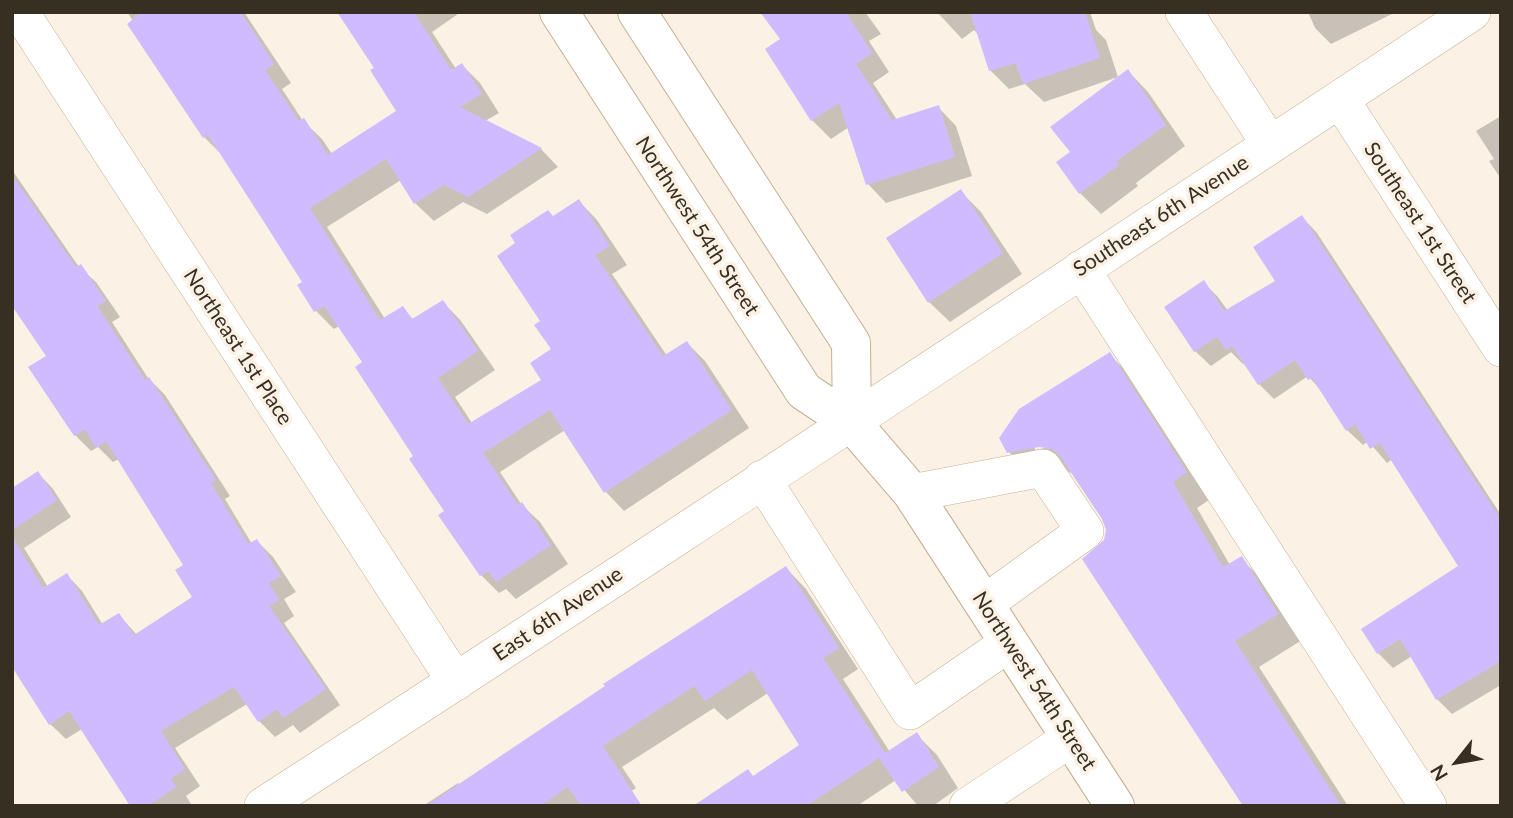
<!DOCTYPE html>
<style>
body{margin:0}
#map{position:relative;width:1513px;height:818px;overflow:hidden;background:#fbf2e5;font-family:Lato,sans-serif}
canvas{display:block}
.frame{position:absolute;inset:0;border:14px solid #382f23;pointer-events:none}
.north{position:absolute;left:1422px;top:727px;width:70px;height:70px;-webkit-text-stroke:5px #fbf2e5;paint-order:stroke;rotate:239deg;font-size:19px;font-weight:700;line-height:28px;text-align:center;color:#382f23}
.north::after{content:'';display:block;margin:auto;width:24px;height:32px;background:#382f23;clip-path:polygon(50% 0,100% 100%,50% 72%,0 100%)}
</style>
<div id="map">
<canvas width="1513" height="818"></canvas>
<div class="frame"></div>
<div class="north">N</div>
</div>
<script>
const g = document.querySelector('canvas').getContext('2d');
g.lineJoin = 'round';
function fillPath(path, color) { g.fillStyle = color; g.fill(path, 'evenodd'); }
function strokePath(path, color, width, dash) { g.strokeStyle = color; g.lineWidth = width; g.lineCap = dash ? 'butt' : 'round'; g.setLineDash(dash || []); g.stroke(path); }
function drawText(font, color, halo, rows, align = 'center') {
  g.font = font + ' Lato,sans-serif'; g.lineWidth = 7; g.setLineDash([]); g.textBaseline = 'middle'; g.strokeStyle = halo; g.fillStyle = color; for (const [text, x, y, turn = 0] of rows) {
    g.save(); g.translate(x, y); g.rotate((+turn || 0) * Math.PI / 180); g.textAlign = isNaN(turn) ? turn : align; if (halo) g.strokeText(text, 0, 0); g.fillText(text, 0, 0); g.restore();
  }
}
fillPath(new Path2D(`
 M127,12H244L291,83L282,89L303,121L322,139L332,154L399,112L377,68L340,12H461L432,32L456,69L462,65L480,83L499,113L485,121L541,149L558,167L487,214L463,202L434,221L415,203L401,180L327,227L385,319L402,308L414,320L443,302L461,321L495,370L455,397L472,423L544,380L553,350L543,322L554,218L579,201L597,220L627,265L612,274L667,356L687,343L705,361L749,428L624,511L606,492L565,430L500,472L521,504L540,522L568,564L516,599L506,589L499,593L481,575L364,363L339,326L334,329L316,311L304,282L223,156L204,137L130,24L133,21Z
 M762,12H865L881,34L869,41L889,72L873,83L897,120L938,107L956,126L972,176L886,203L868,184L849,127L831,139L812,120L767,50L783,40Z
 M937,12H1090L1096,30L1106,40L1118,77L1044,102L1025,84L1009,89L990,70L979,35L974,30L962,39Z
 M1308,12H1391L1392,14L1331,44L1315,28Z
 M1128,71L1148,92L1185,146L1136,183L1138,186L1101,214L1080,193L1058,163L1072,152Z
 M1501,116V179L1489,161L1494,159L1476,131Z
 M12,170L79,267L96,282L120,317L112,322L148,378L165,395L230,496L225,499L252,544L257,541L273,557L296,592L284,599L294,616L284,623L340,705L300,733L293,725L275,737L259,721L247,704L175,748L200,786L186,796L191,804L187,806H133L82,729L66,739L50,724L12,662V490L38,473L53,489L71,517L24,548L48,587L67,575L82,591L103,625L119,615L137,635L195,597L186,565L119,459L113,462L98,447L91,451L75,435L31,368L48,357L12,303Z
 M961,192L981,212L1022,274L950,322L929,302Z
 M1302,217L1317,233L1501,515V685L1452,714L1437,699L1412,656L1393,668L1378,653L1461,567L1391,460L1387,463L1368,441L1363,445L1347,430L1325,395L1308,376L1274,399L1259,384L1245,362L1243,364L1231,352L1211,366L1195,351L1166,307L1203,282L1218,297L1228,311L1277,281Z
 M1110,355L1135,380L1212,498L1197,508L1230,565L1241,559L1267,584L1302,640L1259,667L1348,806H1245L1105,541L1108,529L1104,519L1074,473L1066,472L1035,478L1009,452ZM1035,446L1049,447L1035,450Z
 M786,568L806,589L858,669L843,679L890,752L916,734L937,755L958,788L933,806H918L896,780L857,806H696L754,778L801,745L768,693L727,720L714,708L622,767L636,788L609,806H423L458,783L460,785Z`), '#0003');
fillPath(new Path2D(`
 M142,12H241L274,64L265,70L299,121L304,118L328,155L396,111L370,70L374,68L337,12H414L451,70L462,63L482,94L460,107L542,148L468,197L444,185L414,204L386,159L310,208L380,320L403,306L412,319L443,300L478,351L438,378L468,424L541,380L530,363L551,349L534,325L540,321L497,256L515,243L510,235L548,210L553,216L579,199L610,246L595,255L663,356L687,341L732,410L604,493L550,410L483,453L518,505L522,502L551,545L496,582L488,571L480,576L438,515L444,511L409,459L413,456L355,367L362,362L324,306L314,312L297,285L302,282L264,222L208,135L203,138L127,24Z
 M760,12H846L872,53L856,64L892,120L939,105L955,157L866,185L839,103L811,121L765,49L780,39Z
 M970,12H1085L1100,58L1023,84L1016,63L989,71Z
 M1128,69L1166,125L1117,161L1119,165L1079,194L1056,162L1070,152L1050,127Z
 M12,175L76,267L81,264L106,301L97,306L145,380L149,377L216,480L211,483L248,544L257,539L281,576L269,583L279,600L269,606L326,689L283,718L277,709L258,722L234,687L161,731L185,769L171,779L176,787L148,806H130L69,711L49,725L12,667V536L43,588L67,573L99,625L119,613L134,635L192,597L175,570L183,565L106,441L96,448L85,429L74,436L28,367L46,356L12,306Z
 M961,189L1003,253L928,303L886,238Z
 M1302,215L1501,520V661L1436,700L1400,639L1377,654L1361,629L1458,566L1380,443L1370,449L1355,424L1346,431L1312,378L1308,380L1295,360L1258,385L1232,346L1226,350L1217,337L1194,352L1164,307L1204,280L1224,311L1275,281L1253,247Z
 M1110,352L1187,472L1173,482L1223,567L1242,556L1278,614L1235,641L1341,806H1243L1082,559L1104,540L1106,530L1102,519L1060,456L1052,449L1039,447L1007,453L999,438L1019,409Z
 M38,471L57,500L12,530V488Z
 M786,566L839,648L823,658L885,753L917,732L939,767L902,792L879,758L806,806H693L748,769L753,776L799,745L752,670L705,701L694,686L603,746L642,806H581L568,787L540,806H426L605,686L603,684Z`), '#cfbbff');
const minor = new Path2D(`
 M20,12L456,682
 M1184,12L1270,144
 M1340,99L1501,348
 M1081,269L1428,806
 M762,479L910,711L1009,643
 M912,493L1043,468L1085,531L984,604
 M263,806C669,545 1069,277 1472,12
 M968,806L1071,738`);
const major = new Path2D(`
 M559,12L804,391L852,423L912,493L1115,806
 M637,12L851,343L852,423`);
strokePath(minor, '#c6af91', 38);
strokePath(major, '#c6af91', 40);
strokePath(minor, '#fff', 37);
strokePath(major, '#fff', 38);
drawText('21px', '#382f23', '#fbf2e5', [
 ["Southeast 6th Avenue",1161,216,-33],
 ["Southeast 1st Street",1420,223,57],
 ["Northwest 54th Street",697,226,57],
 ["Northeast 1st Place",238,347,57],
 ["East 6th Avenue",558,614,-34],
 ["Northwest 54th Street",1034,681,57]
]);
</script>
